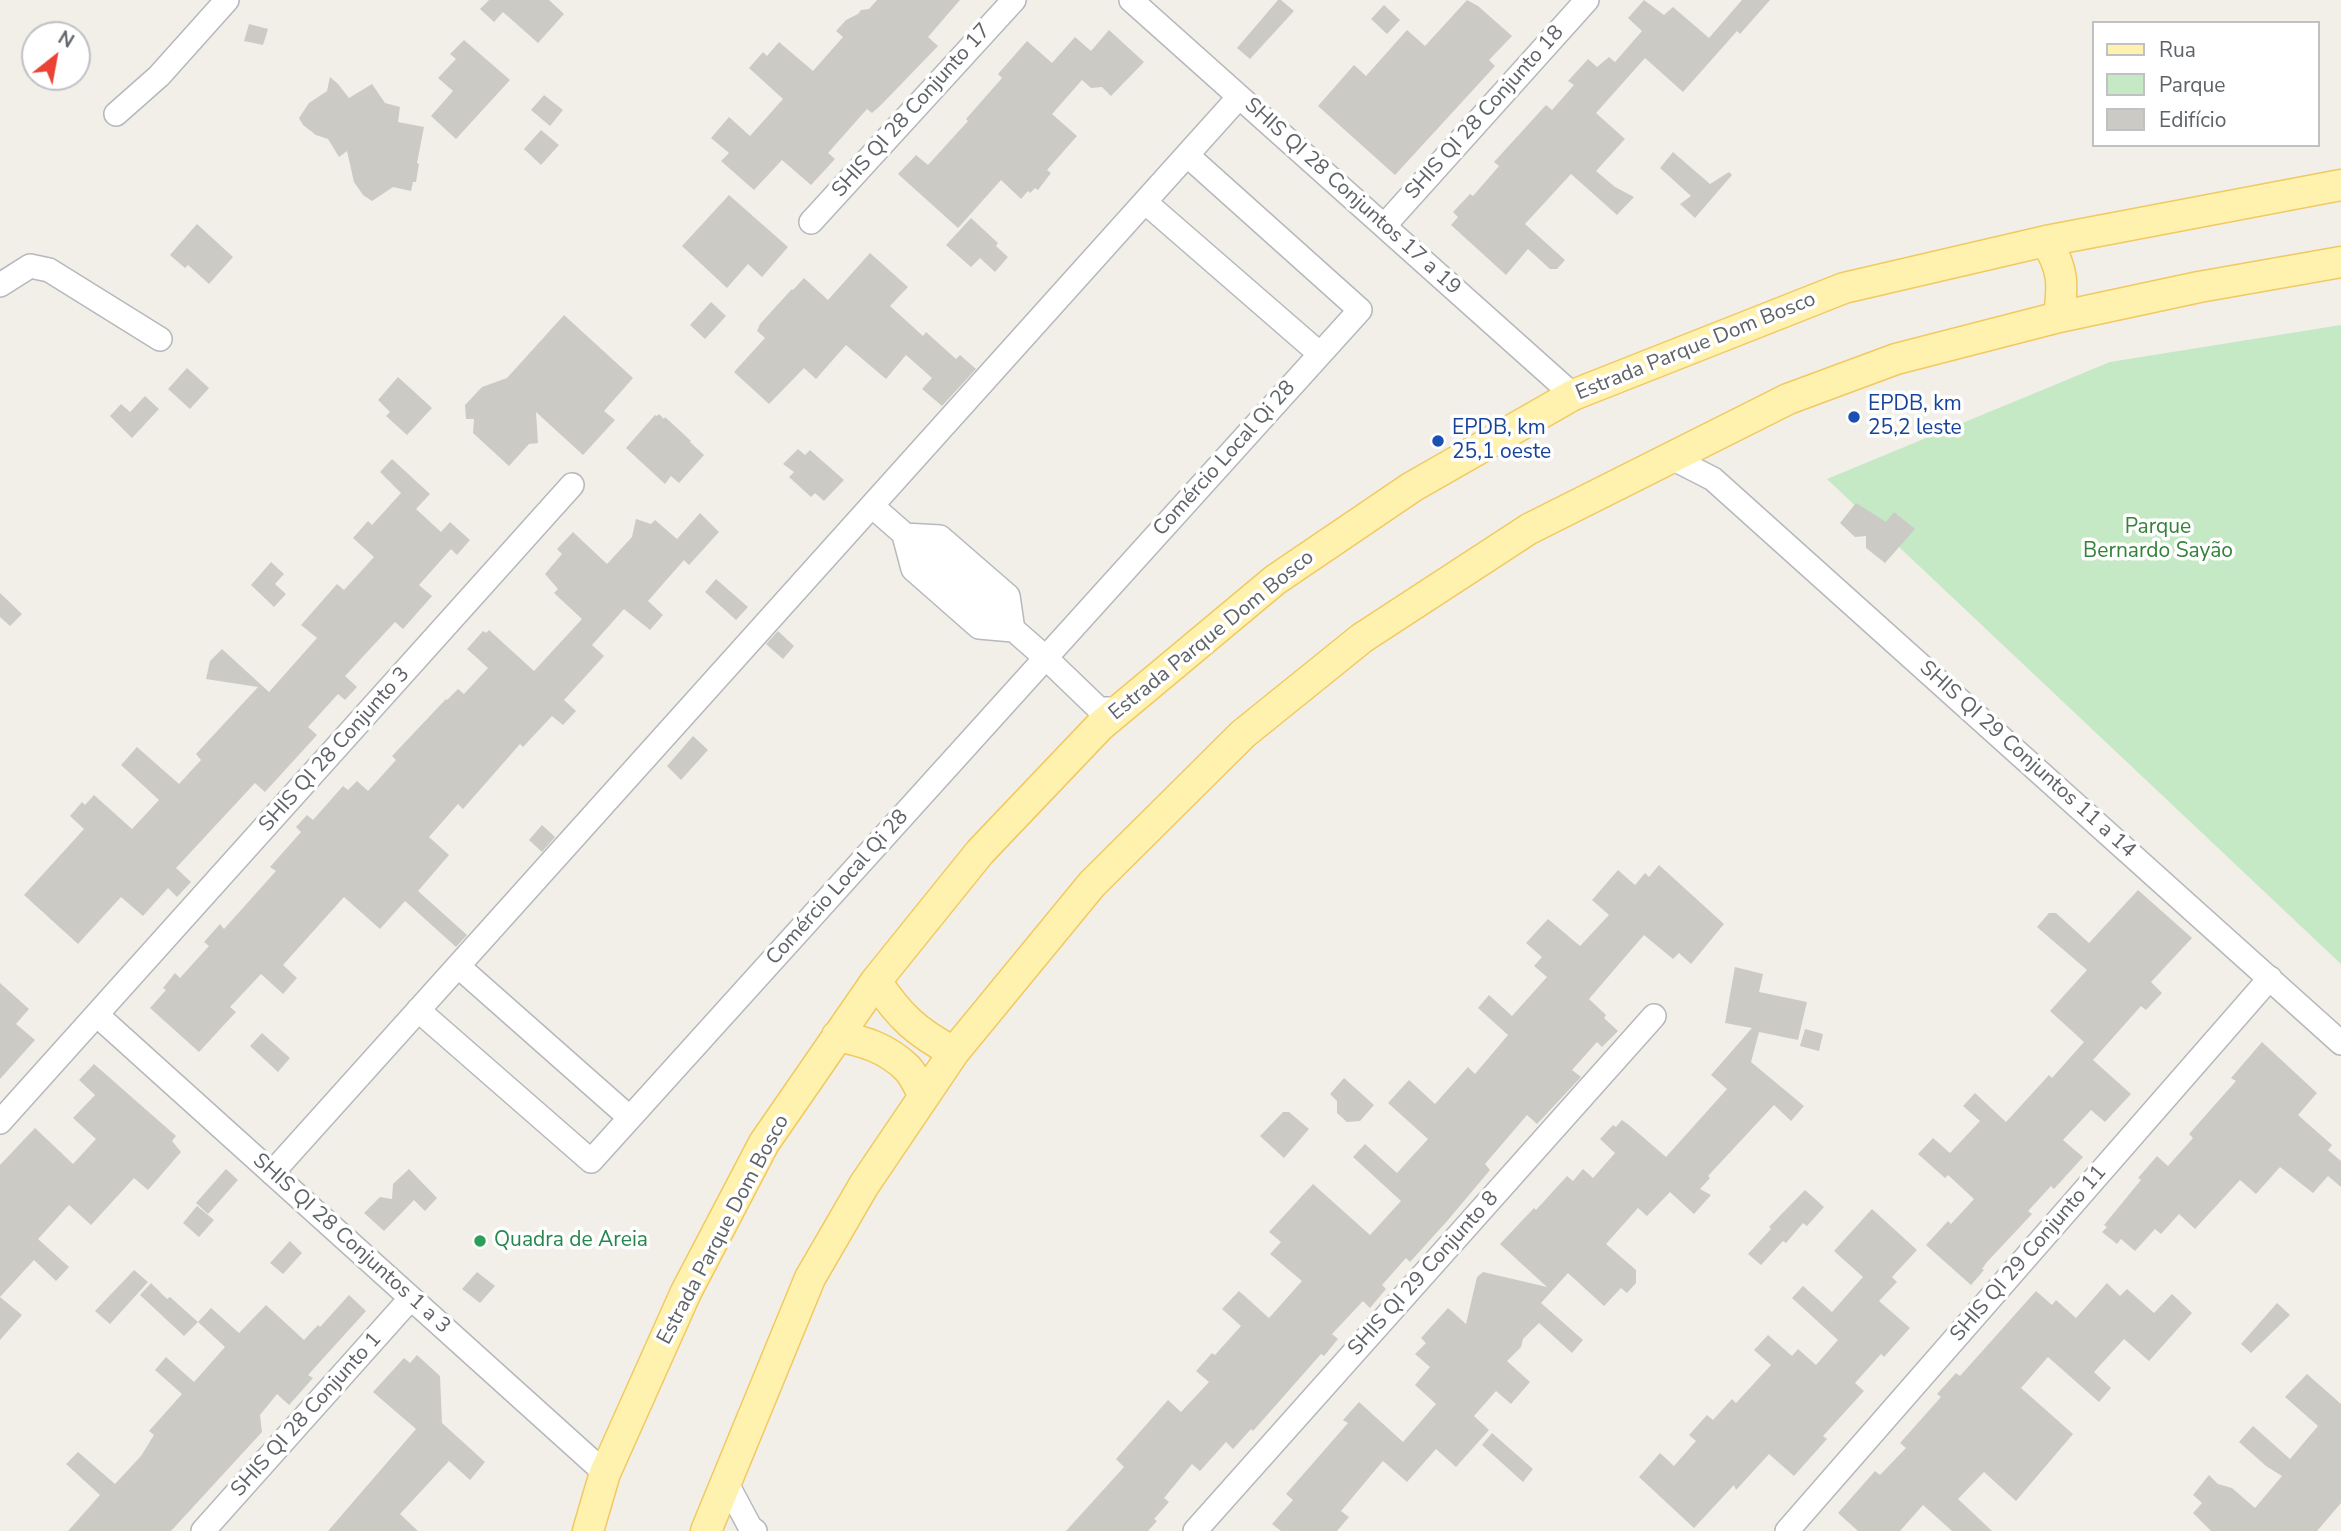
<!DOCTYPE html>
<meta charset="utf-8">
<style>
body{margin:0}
#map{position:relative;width:2341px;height:1531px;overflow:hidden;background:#f1efe8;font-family:"Nunito Sans",sans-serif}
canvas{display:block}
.legend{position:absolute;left:2092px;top:21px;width:228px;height:126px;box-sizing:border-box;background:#fff;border:2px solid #bfc1c3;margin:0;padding:9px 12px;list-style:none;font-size:21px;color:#5f6368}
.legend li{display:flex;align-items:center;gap:14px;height:35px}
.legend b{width:35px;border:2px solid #bfc1c3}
.north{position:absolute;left:21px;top:21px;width:70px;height:70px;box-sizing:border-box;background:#fff;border:2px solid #bfc1c3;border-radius:50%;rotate:31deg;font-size:19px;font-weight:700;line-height:28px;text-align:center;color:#5f6368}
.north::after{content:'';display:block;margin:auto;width:24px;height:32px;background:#ea4335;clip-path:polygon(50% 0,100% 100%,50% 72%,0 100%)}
</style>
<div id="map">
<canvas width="2341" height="1531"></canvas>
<ul class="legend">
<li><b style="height:9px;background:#fff2af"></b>Rua</li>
<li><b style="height:19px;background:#c5e8c5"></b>Parque</li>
<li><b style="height:19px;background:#cccac5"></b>Edifício</li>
</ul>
<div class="north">N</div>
</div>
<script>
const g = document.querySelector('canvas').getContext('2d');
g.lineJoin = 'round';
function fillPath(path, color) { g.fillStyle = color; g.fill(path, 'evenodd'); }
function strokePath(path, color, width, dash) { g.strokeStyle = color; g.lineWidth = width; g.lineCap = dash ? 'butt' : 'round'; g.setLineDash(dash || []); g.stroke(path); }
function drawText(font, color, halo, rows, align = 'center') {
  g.font = font + ' "Nunito Sans",sans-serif'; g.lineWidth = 7; g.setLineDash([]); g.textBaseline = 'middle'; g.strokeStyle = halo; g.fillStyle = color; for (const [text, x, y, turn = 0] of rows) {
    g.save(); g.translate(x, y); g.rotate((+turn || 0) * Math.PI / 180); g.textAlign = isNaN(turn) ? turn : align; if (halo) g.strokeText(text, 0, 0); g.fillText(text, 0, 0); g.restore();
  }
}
fillPath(new Path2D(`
 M2341,325V964L1827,479L2110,362Z`), '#c5e8c5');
fillPath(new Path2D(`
 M489,0H549L564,14L538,43L503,12L494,22L480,9Z
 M877,0H960L928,37L938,46L881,105L872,113L867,109L828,153L835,159L811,185L782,160L754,190L721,161L729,153L711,138L729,117L750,136L783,99L749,68L763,52L767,56L779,42L813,71L843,37L836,31L846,20L858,14L861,10L869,9Z
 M1278,0H1281L1294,11L1250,59L1237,48Z
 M1467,0L1478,6L1512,36L1489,60L1495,66L1395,175L1318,106L1354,65L1366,76L1407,30L1425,46Z
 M1644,0L1664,15L1673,7L1709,38L1742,0H1770L1740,34L1737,31L1683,92L1645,58L1596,113L1625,139L1596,171L1615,187L1634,197L1617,215L1571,174L1525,224L1565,260L1557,269H1550L1528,249L1506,275L1451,225L1458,217L1453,212L1470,194L1473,196L1499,166L1494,162L1546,105L1552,110L1574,85L1568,81L1588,59L1597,67L1609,57L1615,62L1642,31L1628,18Z
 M1384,5L1400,20L1387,34L1371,19Z
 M249,24L268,29L263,45L244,41Z
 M1109,30L1144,62L1111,96L1102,87L1091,88L1082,80L1052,114L1077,136L1047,170L1051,173L1038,190L1035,188L1030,193L1028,191L1021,199L1001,180L958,228L898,174L916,155L928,165L968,121L966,119L1002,78L998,74L1027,41L1052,63L1075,37L1091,51Z
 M464,40L510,80L456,139L431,116L453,91L438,78L456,59L450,54Z
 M330,77L338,84L349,98L372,84L385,103L400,107L398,122L424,127L417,163L419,164L416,182H413L411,191L393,187L372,201L363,195L354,182L347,151L339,157L328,139L316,135L303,125L299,118L309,103L327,91Z
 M544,95L563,110L550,126L531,110Z
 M541,130L559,145L541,165L524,149Z
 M1673,152L1710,184L1729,172L1732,175L1695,218L1680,204L1691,196L1660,168Z
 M729,195L788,247L762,277L748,264L727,288L682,246Z
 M971,218L998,243L996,246L1008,257L995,272L980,258L971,267L946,245Z
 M197,224L233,257L209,284L188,265L185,268L170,255Z
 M870,253L908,287L890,306L923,336L926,332L956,359L960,355L976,369L942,406L922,389L932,378L906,355L886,379L846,345L816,379L804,368L769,404L734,372L765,338L757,331L760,324L792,289L793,290L804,278L828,300Z
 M711,302L726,316L705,339L690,325Z
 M564,315L633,378L604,411L615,420L583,455L536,412L538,443L529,444L509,466L473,433L474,419H466L465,405L482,387L507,378Z
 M187,368L209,388L190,409L168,389Z
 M398,377L432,408L407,435L386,416L390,412L378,400Z
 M145,396L159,409L132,438L110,416L121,404L130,412Z
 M659,414L664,419L665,417L691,441L690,442L704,455L679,483L671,476L665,484L626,448L655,415L657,416Z
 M798,449L805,455L810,450L844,480L824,501L815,493L811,497L789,477L794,472L783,464Z
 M392,459L430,494L416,509L441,532L450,522L470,540L457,555L451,549L419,585L432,596L403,629L395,622L345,676L357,687L345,700L338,694L308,727L317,735L265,792L255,783L176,868L191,882L177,897L168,888L143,916L121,897L78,944L24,895L84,829L70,816L82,802L85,805L94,795L132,829L159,800L121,765L137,747L179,784L201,760L196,754L258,687L206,679L210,661L222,649L269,692L317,638L301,625L337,584L344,590L374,557L353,538L368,521L372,525L401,493L380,472Z
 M1856,503L1886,522L1894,512L1915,529L1885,563L1866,548V536L1855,537L1840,523Z
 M700,513L719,532L689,565L684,560L648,601L663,615L650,630L624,609L592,645L604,656L564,700L576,711L563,725L552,716L523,747L520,744L463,809L458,804L429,837L449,855L418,891L467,935L456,947L405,901L380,929L344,897L283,965L297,978L283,994L261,974L230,1007L236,1012L199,1052L150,1008L166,990L163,988L175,973L180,978L209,946L204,942L220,924L224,929L276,871L270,867L301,832L296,827L307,815L313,820L343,786L348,790L357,781L368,791L396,760L392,756L446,699L447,700L458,689L464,694L488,668L467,649L483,631L486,633L489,630L534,671L582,619L554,593L558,589L545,574L562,554L557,549L573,532L607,564L632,537L636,519L651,524L655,520L677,539Z
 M271,562L284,574L275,584L286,594L274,607L251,585Z
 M716,579L748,607L736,620L705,592Z
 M0,593L22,614L10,626L0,617Z
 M778,631L794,646L783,659L766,644Z
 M693,736L708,750L681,780L667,766Z
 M542,825L555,837L542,852L529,840Z
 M1659,865L1724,924L1691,964L1679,953L1673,959L1644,935L1589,999L1606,1015L1604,1018L1618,1031L1602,1047L1597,1042L1572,1070L1581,1077L1537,1124L1527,1115L1485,1164L1490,1170L1448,1220L1410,1262L1406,1258L1382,1285L1386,1289L1370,1308L1363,1301L1332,1334L1338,1339L1324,1356L1321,1354L1253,1431L1251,1429L1233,1449L1226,1442L1200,1471L1192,1464L1164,1498L1169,1502L1154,1519L1157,1521L1148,1531H1066L1124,1467L1116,1459L1168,1400L1181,1412L1209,1382L1196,1371L1212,1353L1215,1355L1241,1326L1222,1309L1239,1291L1269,1318L1302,1281L1270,1254L1281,1242L1269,1232L1313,1184L1370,1235L1401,1201L1353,1157L1365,1144L1397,1173L1428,1139L1388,1103L1409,1080L1435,1104L1468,1067L1475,1074L1508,1035L1478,1008L1489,995L1512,1016L1547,977L1534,966L1542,957L1526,943L1548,919L1580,946L1609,915L1592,900L1618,870L1635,885L1645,873L1649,877Z
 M2138,890L2192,938L2151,982L2162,993L2146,1010L2141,1006L2093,1060L2131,1094L2105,1122L2091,1110L2063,1140L2083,1157L2054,1189L2051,1186L2028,1211L2032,1214L1987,1262L1982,1269L1984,1270L1971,1285L1926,1245L1948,1221L1951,1224L1974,1199L1948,1175L1945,1178L1918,1154L1933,1138L1950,1153L1980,1121L1963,1106L1975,1093L2006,1122L2049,1075L2052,1078L2084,1042L2050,1011L2087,970L2037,927L2049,913H2056L2089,943Z
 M1735,967L1763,974L1759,992L1807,1002L1798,1040L1759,1032L1751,1062L1804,1106L1791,1121L1774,1105L1708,1176L1710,1178L1700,1189L1711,1195L1694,1214L1670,1192L1647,1216L1638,1208L1606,1244L1636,1270V1283L1627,1293L1621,1288L1604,1306L1568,1273L1541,1303L1583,1340L1572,1353L1539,1323L1523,1339L1521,1347L1507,1361L1530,1382L1511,1404L1496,1391L1474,1416L1489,1430L1456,1467L1436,1449L1407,1482L1383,1461L1341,1511L1349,1517L1337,1531H1281L1272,1524L1293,1500L1286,1494L1348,1423L1343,1420L1359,1402L1403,1442L1436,1404L1415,1385L1430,1367L1415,1354L1426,1343L1421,1338L1448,1308L1466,1324L1477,1277L1483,1272L1547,1287L1500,1244L1534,1208L1536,1210L1567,1176L1573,1181L1583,1169L1593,1178L1615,1153L1600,1139L1613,1125L1616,1127L1622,1120L1629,1125L1666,1157L1727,1089L1711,1075L1752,1028L1725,1023Z
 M0,983L29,1009L16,1024L35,1040L0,1079Z
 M1805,1029L1823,1034L1819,1051L1800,1046Z
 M262,1033L290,1058L278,1072L250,1046Z
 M2262,1042L2317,1093L2298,1115L2332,1145L2328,1150L2341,1161V1187L2328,1176L2313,1193L2280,1167L2256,1194L2240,1180L2195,1229L2179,1214L2161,1234L2155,1229L2135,1251L2121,1239L2117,1244L2102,1232L2107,1227L2104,1225L2141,1180L2138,1178L2157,1156L2168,1166L2193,1138L2189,1134L2236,1081L2231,1078Z
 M94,1064L176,1136L172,1141L181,1152L148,1190L134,1178L91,1225L69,1205L38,1239L69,1267L56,1281L34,1260L0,1297L22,1315L0,1340V1165L35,1128L73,1164L96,1139L73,1118L95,1095L79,1080Z
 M1344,1078L1374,1105L1360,1121L1347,1122L1337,1113V1101L1330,1094Z
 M1283,1112H1289L1309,1129L1284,1158L1260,1136Z
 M226,1169L238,1180L208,1214L196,1203Z
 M409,1169L437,1198L425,1211L414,1200L384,1231L364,1213L380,1197L392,1199L393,1184Z
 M1805,1190L1824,1207L1807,1226L1803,1223L1786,1243L1783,1241L1761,1265L1748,1254L1771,1229L1769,1227Z
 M197,1206L214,1220L199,1237L183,1223Z
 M1872,1209L1917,1250L1892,1277L1897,1282L1879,1301L1910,1328L1884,1357L1881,1354L1855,1383L1864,1391L1823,1436L1827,1439L1794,1476L1769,1454L1736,1490L1734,1485L1694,1528L1639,1477L1660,1453L1674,1466L1696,1441L1689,1435L1707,1415L1713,1420L1732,1399L1736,1403L1771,1365L1754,1350L1768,1335L1792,1356L1798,1349L1816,1365L1838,1340L1792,1298L1803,1286L1832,1312L1863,1277L1834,1251Z
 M290,1241L302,1253L283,1274L270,1263Z
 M134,1270L148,1282L110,1324L95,1311Z
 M477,1272L495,1286L480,1303L462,1289Z
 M151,1283L167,1299L170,1297L198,1322L184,1336L140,1295Z
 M2107,1283L2120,1296L2127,1289L2154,1313L2172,1294L2192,1313L2149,1361L2124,1339L2094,1372L2111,1388L2099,1402L2048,1357L2021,1388L2073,1434L2016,1501L1984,1472L1958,1499L1992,1531H1952L1923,1505L1900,1531H1858L1838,1513L1875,1471L1880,1475L1906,1448L1900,1443L1941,1397L1937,1394L1956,1373L1960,1376L2036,1291L2052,1305L2056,1300L2076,1318Z
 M349,1295L366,1311L308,1375L313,1378L289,1405L277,1394L260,1415L262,1432L171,1531H68L100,1495L66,1464L78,1452L115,1484L141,1456L154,1435L149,1431L182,1394L155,1370L166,1357L194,1382L225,1347L198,1322L211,1308L239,1333L266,1305L304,1340L318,1325L320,1327Z
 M2277,1303L2290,1315L2251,1353L2241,1344Z
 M417,1355L440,1376L442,1423L485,1462L470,1480L449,1461L400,1514L418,1531H328L416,1429L373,1392L404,1358L410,1363Z
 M2307,1374L2341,1404V1503L2317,1531H2211L2193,1513L2202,1503L2193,1495L2209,1475L2218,1484L2232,1488L2255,1508L2282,1476L2266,1466L2239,1442L2253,1426L2290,1459L2318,1426L2285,1397Z
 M1492,1433L1533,1469L1523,1482L1482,1445Z`), '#cccac5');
const minor = new Path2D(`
 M1131,0L1573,395
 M116,114L159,76L227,0
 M1145,202L1320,354
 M811,222L1014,0
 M1384,226L1587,0
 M0,285L30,266L49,270L160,339
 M1672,458L1713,479L2341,1043
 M872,506L1046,658L1099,709H1118
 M904,535L940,537L1008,596L1013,630L979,627L913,569Z
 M458,966L630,1118
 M418,1010L591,1161L1360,310L1187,155
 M97,1015L605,1473
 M0,1122L572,485
 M272,1173L1239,97
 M726,1482L750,1527L755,1531
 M203,1531L411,1298
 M1195,1531L1654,1016
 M1787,1531L2270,978`);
const major = new Path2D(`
 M2046,241C2064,270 2063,284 2059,317
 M876,981C899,1016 917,1033 954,1052
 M837,1036C863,1041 887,1048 907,1068C914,1075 919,1087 924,1096
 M588,1531L605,1473L686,1292L764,1143L876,981L980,852L1100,726L1275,580L1412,487L1573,395L1844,288L2046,241L2341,185
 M706,1531L810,1278L864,1185L954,1052L1092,884L1243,734L1362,638L1529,529L1788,399L1896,359L2059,317L2199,287L2341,262`);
strokePath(minor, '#b5b8bc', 26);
strokePath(major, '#f2c960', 33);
strokePath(minor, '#fff', 23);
strokePath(major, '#fff2af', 30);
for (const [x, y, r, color] of [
 [1854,417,7,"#1a4fb4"],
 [1438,441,7,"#1a4fb4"],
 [480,1241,7,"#2e9e5b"]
]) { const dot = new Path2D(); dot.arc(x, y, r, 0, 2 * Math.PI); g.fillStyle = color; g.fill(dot); strokePath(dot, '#fff', 2.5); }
drawText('21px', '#5f6368', '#fff', [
 ["SHIS QI 28 Conjunto 17",912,111,-48],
 ["SHIS QI 28 Conjunto 18",1485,113,-48],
 ["SHIS QI 28 Conjuntos 17 a 19",1352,197,42],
 ["Estrada Parque Dom Bosco",1696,347,-22],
 ["Comércio Local Qi 28",1225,459,-48],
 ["Estrada Parque Dom Bosco",1212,636,-39],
 ["SHIS QI 28 Conjunto 3",335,750,-48],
 ["SHIS QI 29 Conjuntos 11 a 14",2027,760,42],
 ["Comércio Local Qi 28",838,888,-48],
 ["Estrada Parque Dom Bosco",724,1230,-62],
 ["SHIS QI 28 Conjuntos 1 a 3",351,1244,42],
 ["SHIS QI 29 Conjunto 11",2029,1254,-49],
 ["SHIS QI 29 Conjunto 8",1424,1274,-48],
 ["SHIS QI 28 Conjunto 1",307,1415,-48]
]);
drawText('21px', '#164399', '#fff', [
 ["EPDB, km",1868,405],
 ["25,2 leste",1868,429],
 ["EPDB, km",1452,429],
 ["25,1 oeste",1452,453]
], 'left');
drawText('21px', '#348238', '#fff', [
 ["Parque",2158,528],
 ["Bernardo Sayão",2158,552]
]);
drawText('21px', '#27864d', '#fff', [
 ["Quadra de Areia",494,1241]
], 'left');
</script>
